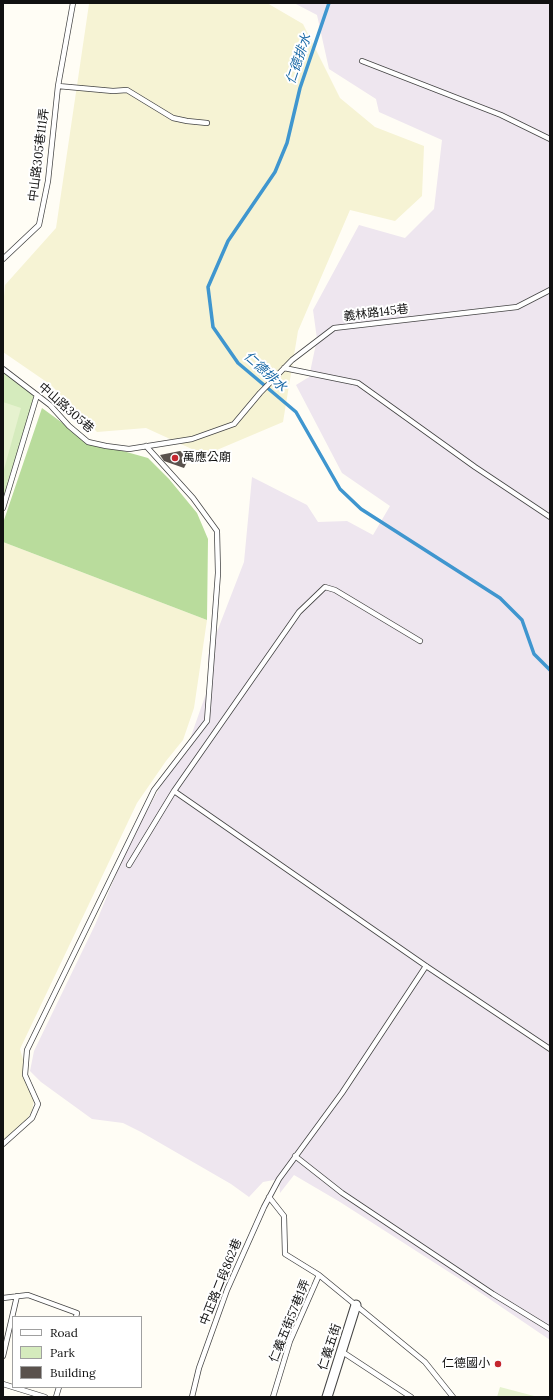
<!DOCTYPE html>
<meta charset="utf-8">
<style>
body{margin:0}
#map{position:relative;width:553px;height:1400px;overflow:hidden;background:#fffdf5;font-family:Lora,serif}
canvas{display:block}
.frame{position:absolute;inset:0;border:4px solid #111;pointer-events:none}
.legend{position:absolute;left:12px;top:1316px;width:130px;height:72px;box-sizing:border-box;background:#fff;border:1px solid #a0a0a0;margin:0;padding:5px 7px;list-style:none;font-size:12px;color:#111}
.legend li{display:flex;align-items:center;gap:8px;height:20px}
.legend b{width:20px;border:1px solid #a0a0a0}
</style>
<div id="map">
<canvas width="553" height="1400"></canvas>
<div class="frame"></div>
<ul class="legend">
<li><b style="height:5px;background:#fff"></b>Road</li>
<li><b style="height:11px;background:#d5ebbd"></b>Park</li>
<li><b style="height:11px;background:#5a524d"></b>Building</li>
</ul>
</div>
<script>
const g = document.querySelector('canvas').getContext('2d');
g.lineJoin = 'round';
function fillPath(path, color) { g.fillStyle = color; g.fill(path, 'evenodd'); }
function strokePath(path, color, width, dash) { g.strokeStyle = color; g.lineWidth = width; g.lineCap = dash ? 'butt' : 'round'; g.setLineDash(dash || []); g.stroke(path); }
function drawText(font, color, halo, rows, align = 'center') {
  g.font = font + ' Lora,"Noto Sans TC",serif'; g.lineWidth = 4; g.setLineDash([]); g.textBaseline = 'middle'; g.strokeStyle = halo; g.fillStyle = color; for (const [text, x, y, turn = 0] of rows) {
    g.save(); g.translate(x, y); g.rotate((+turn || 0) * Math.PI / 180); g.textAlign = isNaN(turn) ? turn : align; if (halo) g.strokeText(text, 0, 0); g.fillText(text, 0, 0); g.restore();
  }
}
fillPath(new Path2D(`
 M294,3H550V1340L466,1283L340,1202L294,1175L280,1193L279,1179L263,1182L249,1197L231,1184L141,1132L123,1123L92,1119L41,1082L30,1071L34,1051L95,925L129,843L168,773L190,739L208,688V655L244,562L252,477L307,505L318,522L347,521L373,535L390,506L342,473L296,385L309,377L317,339L313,310L359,225L405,238L434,209L442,140L379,112L376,99L329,69L317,15Z`), '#eee6ef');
fillPath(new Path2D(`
 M87,3H267L303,24L340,98L375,127L424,146L422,196L395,221L350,210L298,331L283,422L205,455L146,428L97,432L51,385L3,352V308L5,285L56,228L89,4Z
 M3,542L207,620L194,708L183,740L166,761L137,803L20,1049L34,1099L32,1111L24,1124L3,1143Z`), '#f6f3d4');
fillPath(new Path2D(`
 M3,370L37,398L3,505Z`), '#d5ebbd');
fillPath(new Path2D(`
 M42,408L87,441L148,458L169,479L197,513L208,539L207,620L3,542V523Z`), '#b9dc9c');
fillPath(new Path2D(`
 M3,402L21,408L3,473Z
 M500,1387L538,1397H497Z`), '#e6f2cf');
strokePath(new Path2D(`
 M329,3L300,88L287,143L275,172L228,241L208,287L213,327L238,363L296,412L340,489L361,509L500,598L522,620L534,654L550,670`), '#3f96cf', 3.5);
fillPath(new Path2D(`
 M180,451L190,456L184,468L164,461L160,455Z`), '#5a524d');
const lane = new Path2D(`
 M362,61L501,115L550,139
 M58,86L113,91L127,90L173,118L187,121L207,123
 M3,259L39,225L48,181L58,86L73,3
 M284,368L358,383L475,467L550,517
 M3,369L50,405L69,426L88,442L106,446L129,449L192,439L234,424L260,393L292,360L334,328L517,307L550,290
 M3,508L37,395
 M174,791L426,966L550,1049
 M129,865L174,791L299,612L325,587L335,590L420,641
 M3,1144L32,1118L38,1104L25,1075L27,1050L154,790L207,721L218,573L217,531L193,498L146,446
 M295,1156L342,1193L493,1294L550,1329
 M269,1197L284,1216L285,1254L319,1275L425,1362L453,1397
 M3,1298L28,1295L77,1313L76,1317
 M341,1351L411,1397
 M3,1356L17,1296
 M3,1384L45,1397
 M56,1397L59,1387
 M192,1397L199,1368L227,1290L264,1207L279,1179L342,1093L426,966
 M273,1397L290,1341L319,1275`);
const street = new Path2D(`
 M327,1397L356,1305`);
strokePath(lane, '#444', 6);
strokePath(street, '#444', 11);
strokePath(lane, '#fff', 4.5);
strokePath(street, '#fff', 9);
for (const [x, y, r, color] of [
 [175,458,4,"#c4262e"],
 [498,1364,4,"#c4262e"]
]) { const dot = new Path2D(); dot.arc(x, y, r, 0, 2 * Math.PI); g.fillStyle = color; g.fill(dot); strokePath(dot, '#fff', 1.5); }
drawText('12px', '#111', '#fff', [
 ["中山路305巷111弄",39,155,-83],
 ["義林路145巷",376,313,-7],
 ["中山路305巷",66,408,41],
 ["中正路二段862巷",221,1282,-68],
 ["仁義五街57巷1弄",290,1321,-68],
 ["仁義五街",330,1347,-72]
]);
drawText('12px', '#111', '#fff', [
 ["萬應公廟",183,458],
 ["仁德國小",490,1364,"right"]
], 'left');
drawText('italic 13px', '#1768a6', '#fff', [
 ["仁德排水",299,59,-71],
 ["仁德排水",265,372,42]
]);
</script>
